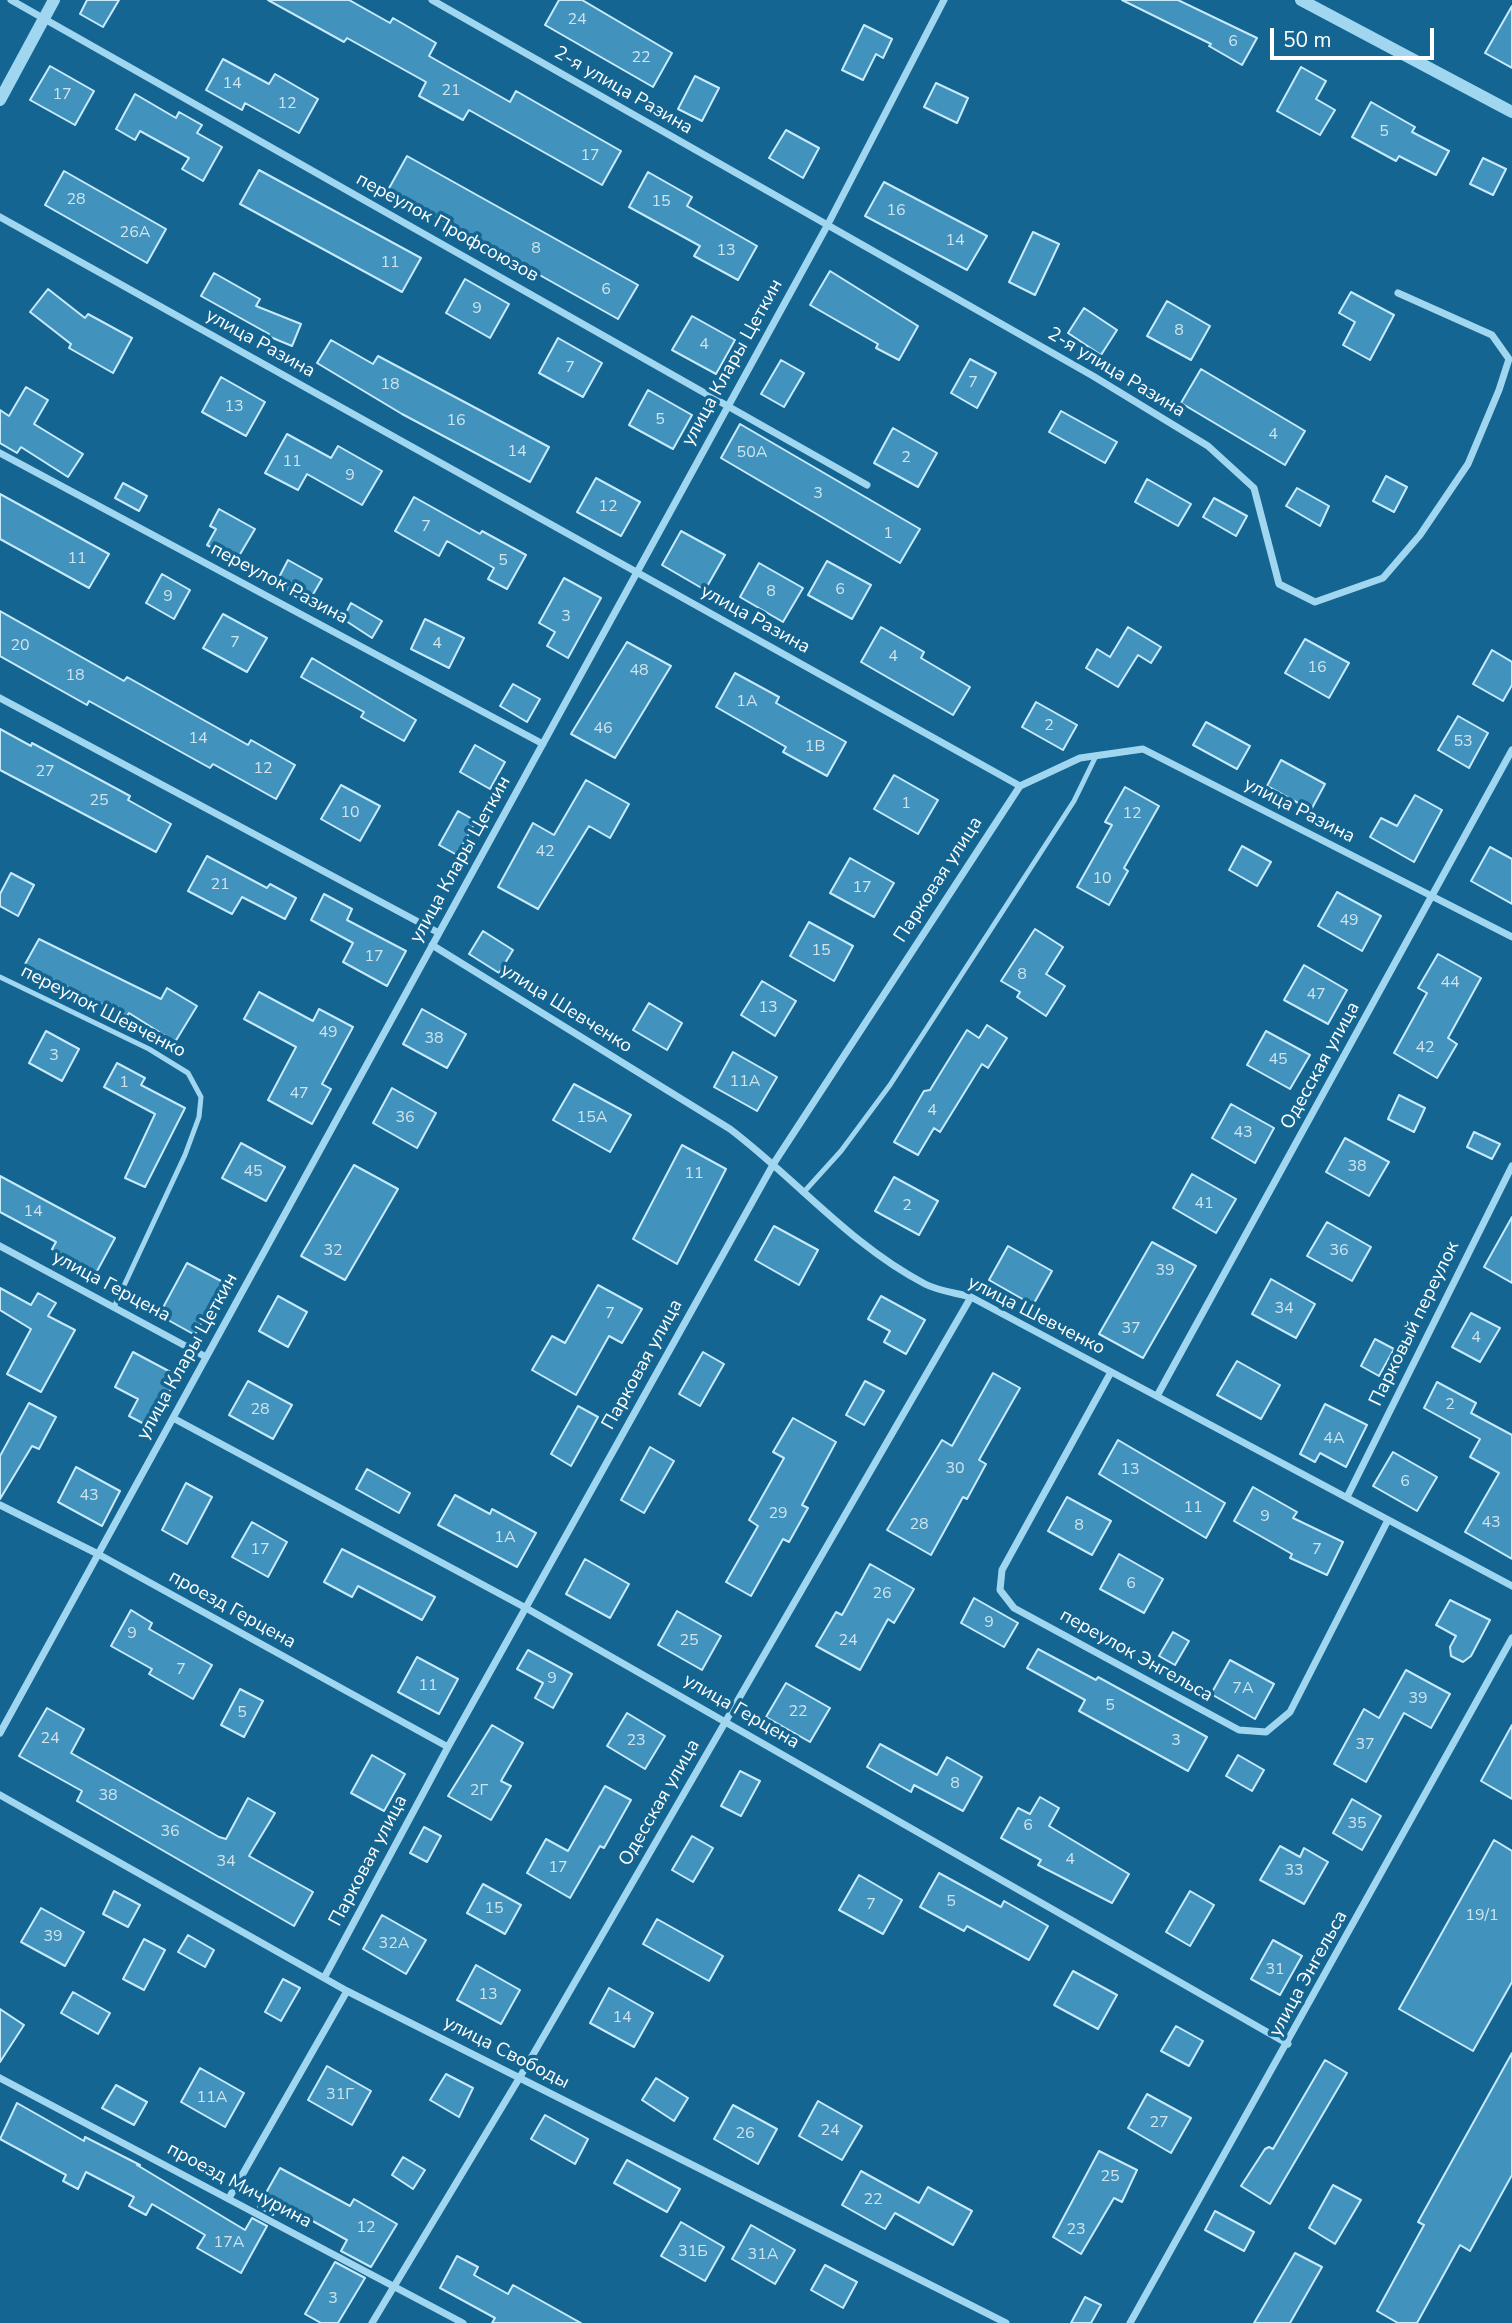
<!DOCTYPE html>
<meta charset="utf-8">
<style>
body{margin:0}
#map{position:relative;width:1512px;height:2323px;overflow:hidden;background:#146591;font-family:"Nunito Sans",sans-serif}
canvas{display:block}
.scale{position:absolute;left:1270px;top:28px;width:164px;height:32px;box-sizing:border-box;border:4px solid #fff;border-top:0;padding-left:9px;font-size:21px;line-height:24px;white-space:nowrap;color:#fff;-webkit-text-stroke:5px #146591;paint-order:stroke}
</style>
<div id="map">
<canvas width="1512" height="2323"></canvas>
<div class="scale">50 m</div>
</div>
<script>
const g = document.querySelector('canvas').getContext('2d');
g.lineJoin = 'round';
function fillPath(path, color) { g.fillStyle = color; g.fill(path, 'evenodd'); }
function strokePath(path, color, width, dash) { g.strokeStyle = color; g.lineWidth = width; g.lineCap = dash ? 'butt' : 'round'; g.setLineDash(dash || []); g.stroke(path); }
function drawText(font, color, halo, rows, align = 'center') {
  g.font = font + ' "Nunito Sans",sans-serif'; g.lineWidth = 7; g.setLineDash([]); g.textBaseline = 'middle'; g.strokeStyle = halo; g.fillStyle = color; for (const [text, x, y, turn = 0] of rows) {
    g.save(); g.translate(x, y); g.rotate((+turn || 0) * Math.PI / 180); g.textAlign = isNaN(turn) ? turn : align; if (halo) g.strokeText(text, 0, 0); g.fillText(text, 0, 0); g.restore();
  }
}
const building = new Path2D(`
 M87,0H119L103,27L80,14Z
 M268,0H349L390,23L393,18L436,43L429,56L510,102L516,91L621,151L602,185L469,110L463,120L419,96L426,82L347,38L344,42Z
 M559,0H582L672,53L653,87L545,25Z
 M1122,0H1178L1257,38L1242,65L1209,46L1211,44Z
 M1512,6V68L1485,53Z
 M864,25L892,39L883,58L876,54L863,80L842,70Z
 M223,59L269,84L275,74L318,99L299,133L245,103L242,110L206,90Z
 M50,66L94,91L75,125L30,100Z
 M1301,67L1326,81L1316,99L1335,110L1320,135L1277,111Z
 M695,76L719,88L702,121L678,109Z
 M936,83L968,98L957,123L924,107Z
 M135,94L176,118L179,112L202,125L197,133L222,147L203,181L182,169L189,158L140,131L135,140L116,129Z
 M1371,102L1415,127L1412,132L1449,151L1436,175L1399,156L1396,161L1352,137Z
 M786,130L819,148L803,178L769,158Z
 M407,156L638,285L618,319L388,190Z
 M1483,158L1506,169L1493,195L1470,184Z
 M259,170L421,258L402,292L240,204Z
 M64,171L166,229L147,263L45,205Z
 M648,172L692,197L687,206L757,246L738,280L694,256L700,246L629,207Z
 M884,182L987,236L967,270L865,216Z
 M1033,232L1059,244L1035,295L1009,282Z
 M830,271L918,326L899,360L876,348L878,344L810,305Z
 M214,273L260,299L256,306L301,324L292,346L268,336L269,334L201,296Z
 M465,279L509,304L490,338L446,313Z
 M48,289L85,318L88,314L132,338L113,373L69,348L71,344L30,312Z
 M1351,292L1394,315L1370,360L1343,345L1355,322L1339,313Z
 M1167,301L1210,326L1191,360L1147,336Z
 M1084,308L1117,330L1101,355L1068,333Z
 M692,316L735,340L716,374L672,350Z
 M558,338L602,363L583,397L539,373Z
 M331,340L373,364L378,356L549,447L530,482L402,414L317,363Z
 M970,359L996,373L977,408L951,393Z
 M781,360L804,373L784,407L761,394Z
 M1201,369L1305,431L1285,465L1181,403Z
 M221,377L265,402L246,436L202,412Z
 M26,387L48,400L34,424L83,454L68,477L21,447L17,453L0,443V410L9,416Z
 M648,390L692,415L673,449L629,425Z
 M1061,411L1117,442L1105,463L1049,432Z
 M740,424L920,529L900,563L721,458Z
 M893,428L937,453L918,487L874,463Z
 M287,434L331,458L338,446L382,471L362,505L307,474L298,490L265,473Z
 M1386,476L1407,487L1394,512L1373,501Z
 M596,478L640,502L621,536L577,512Z
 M1147,479L1191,504L1178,526L1135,502Z
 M123,483L147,496L139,511L115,498Z
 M1297,488L1329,506L1320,526L1286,506Z
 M0,494L109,554L89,588L0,539Z
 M414,497L480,534L482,531L526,555L507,589L488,579L494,568L447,541L439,556L395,531Z
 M1214,498L1247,516L1236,536L1203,517Z
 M219,509L255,529L236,561L207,545L216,529L210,526Z
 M681,531L725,555L705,590L662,565Z
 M288,560L322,579L308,603L275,585Z
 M827,561L871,585L852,619L808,595Z
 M759,563L803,588L783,622L740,597Z
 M162,574L190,590L174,619L146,603Z
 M564,578L601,598L568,658L547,646L555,632L539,623Z
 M351,603L382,621L372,638L343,619Z
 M0,611L124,681L127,677L248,745L251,740L295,765L276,799L213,764L210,768L89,701L87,705L0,656Z
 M223,614L267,638L247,672L203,648Z
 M425,619L464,638L449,668L411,649Z
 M881,627L924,652L921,658L970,687L953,715L861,662Z
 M1128,627L1161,647L1151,663L1138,655L1118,687L1086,668L1097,649L1110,657Z
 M1305,639L1349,663L1329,698L1285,673Z
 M627,642L671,666L615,758L571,734Z
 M1492,650L1512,662V685L1503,701L1473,684Z
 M312,658L416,720L404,741L361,717L364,712L301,677Z
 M735,673L779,697L776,703L846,742L827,776L783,752L786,747L716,707Z
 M513,684L540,699L527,722L500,706Z
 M1036,702L1077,725L1063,750L1022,727Z
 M1458,716L1488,733L1469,768L1438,750Z
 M1206,722L1250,746L1237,769L1193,745Z
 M0,729L31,746L32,743L130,796L128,800L171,824L156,852L0,770Z
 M475,745L505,762L490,789L460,772Z
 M1281,760L1325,784L1311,810L1267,786Z
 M894,775L938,800L918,834L874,809Z
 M586,780L629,804L610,838L589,826L538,909L498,887L533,823L554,835Z
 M341,785L380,806L360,841L321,819Z
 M1125,787L1159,806L1124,868L1128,871L1109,905L1077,887L1112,825L1105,822Z
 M1415,795L1442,810L1414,862L1370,837L1381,818L1397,826Z
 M458,811L476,821L457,855L439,845Z
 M1242,846L1271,862L1257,886L1229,870Z
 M1490,847L1512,859V904L1471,881Z
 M207,856L267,888L270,884L296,898L285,919L242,897L232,914L188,891Z
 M850,858L894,883L874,917L830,893Z
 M11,873L34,885L18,916L0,906V894Z
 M1337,892L1381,916L1362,951L1318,926Z
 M324,894L352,909L347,920L406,951L387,986L343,962L353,943L311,920Z
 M809,922L853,946L834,981L790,956Z
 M1035,929L1063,947L1046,974L1065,986L1046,1016L1017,997L1020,992L1001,981Z
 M483,931L513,950L499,973L469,954Z
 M39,939L161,999L167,988L197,1006L175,1042L129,1013L127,1016L24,966Z
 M1438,954L1481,978L1448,1038L1457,1044L1437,1078L1394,1053L1427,993L1418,988Z
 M1304,965L1347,990L1328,1024L1284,1000Z
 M762,981L796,1001L775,1036L741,1015Z
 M259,992L313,1021L319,1009L353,1027L322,1084L331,1089L312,1124L268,1100L296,1047L244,1019Z
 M649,1003L682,1023L667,1050L633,1030Z
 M422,1009L466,1034L447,1068L403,1044Z
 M987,1025L1007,1038L988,1068L982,1064L940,1132L934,1128L918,1155L894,1142L924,1091L930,1090L967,1030L979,1038Z
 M46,1031L79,1049L62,1081L29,1063Z
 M1266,1031L1310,1055L1290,1089L1247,1065Z
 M733,1052L777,1077L757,1111L714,1087Z
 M117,1063L145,1078L141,1085L185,1108L145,1187L125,1178L155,1114L104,1087Z
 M574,1084L631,1115L610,1152L553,1120Z
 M392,1088L436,1113L417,1148L373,1123Z
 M1399,1095L1425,1108L1414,1132L1388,1119Z
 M1231,1104L1274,1128L1255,1163L1212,1138Z
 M1474,1132L1500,1144L1492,1159L1467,1147Z
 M1345,1138L1389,1162L1369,1196L1326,1172Z
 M241,1143L285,1167L266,1201L222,1178Z
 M682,1145L726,1169L677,1264L633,1239Z
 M354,1165L398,1189L345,1280L301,1256Z
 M1192,1174L1236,1199L1216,1233L1173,1208Z
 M0,1176L115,1238L96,1273L52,1249L56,1242L0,1212Z
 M894,1177L938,1201L919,1235L875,1211Z
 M1512,1217V1283L1484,1267Z
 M1327,1222L1371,1247L1352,1281L1307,1256Z
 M774,1226L818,1250L799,1285L755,1260Z
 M1152,1242L1196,1266L1143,1358L1099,1334Z
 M1008,1246L1052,1271L1033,1305L989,1280Z
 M187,1263L223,1282L195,1335L159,1315Z
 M1271,1279L1315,1304L1296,1338L1252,1314Z
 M598,1285L642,1309L622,1343L609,1336L576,1395L532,1370L552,1336L565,1343Z
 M0,1288L31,1305L38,1293L56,1303L48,1316L75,1330L41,1392L7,1374L31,1329L0,1310Z
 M278,1296L307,1312L288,1347L259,1331Z
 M881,1296L925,1320L906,1354L884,1342L890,1331L868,1319Z
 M1471,1313L1500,1328L1480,1362L1452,1347Z
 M1375,1339L1394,1349L1379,1376L1361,1366Z
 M133,1352L178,1376L150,1427L129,1416L138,1399L115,1387Z
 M703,1352L724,1364L700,1406L679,1394Z
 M1237,1361L1280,1385L1261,1419L1217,1395Z
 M993,1373L1020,1388L979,1460L986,1464L967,1499L963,1497L931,1555L887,1530L942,1440L952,1446Z
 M248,1381L292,1405L273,1439L229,1415Z
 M865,1381L884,1391L864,1425L846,1415Z
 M1437,1382L1476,1403L1471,1413L1512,1435V1559L1465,1532L1499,1473L1470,1457L1480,1439L1424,1408Z
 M29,1403L56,1417L39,1449L32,1446L0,1499V1456Z
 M1325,1404L1367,1425L1346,1467L1320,1453L1315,1462L1300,1454Z
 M578,1406L598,1417L571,1466L551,1454Z
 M793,1418L836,1442L802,1505L808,1508L789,1542L783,1539L751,1596L726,1582L758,1526L749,1520L784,1458L773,1452Z
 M1118,1440L1225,1503L1206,1538L1099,1474Z
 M650,1447L674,1461L644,1513L621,1500Z
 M1393,1452L1437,1477L1417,1511L1373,1486Z
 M76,1467L120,1491L102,1526L58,1502Z
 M367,1469L410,1493L399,1513L356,1489Z
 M186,1483L212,1497L187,1544L162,1530Z
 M1253,1487L1297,1512L1293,1518L1343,1542L1327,1575L1290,1558L1292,1554L1234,1521Z
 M455,1495L490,1514L492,1509L536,1533L517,1567L438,1525Z
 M1067,1497L1111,1521L1092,1555L1048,1531Z
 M252,1522L287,1542L268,1577L232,1557Z
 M342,1549L435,1597L422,1620L358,1586L352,1597L324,1582Z
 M1119,1554L1163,1579L1144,1613L1100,1589Z
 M585,1559L629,1584L610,1618L566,1594Z
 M870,1564L914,1589L894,1623L888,1619L860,1670L816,1646L836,1612L842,1615Z
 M974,1598L1018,1623L1004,1647L961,1623Z
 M1450,1600L1490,1620L1471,1656L1463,1662L1451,1656L1450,1647L1456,1636L1436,1625Z
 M131,1610L152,1623L149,1629L212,1665L193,1699L149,1674L152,1669L111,1646Z
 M677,1611L721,1636L702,1670L658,1645Z
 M1173,1632L1189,1641L1175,1665L1159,1656Z
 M1038,1649L1096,1680L1098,1677L1207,1737L1188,1771L1079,1711L1085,1700L1027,1668Z
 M528,1650L572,1674L553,1708L535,1698L543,1683L517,1669Z
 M417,1657L458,1679L439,1714L398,1692Z
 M1230,1660L1274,1684L1255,1719L1211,1694Z
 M1406,1670L1450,1694L1431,1728L1404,1713L1366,1782L1334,1764L1364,1709L1379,1718Z
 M786,1683L830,1708L810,1742L766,1717Z
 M240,1689L263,1701L244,1737L221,1725Z
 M47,1708L84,1729L71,1753L219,1837L226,1839L248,1798L275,1813L249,1856L313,1892L294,1926L77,1801L82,1791L19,1756Z
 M627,1713L665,1736L645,1769L607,1746Z
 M492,1725L523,1743L501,1781L511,1786L491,1820L448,1796Z
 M1512,1725V1799L1481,1781Z
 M880,1744L937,1775L947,1757L982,1777L963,1811L914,1785L911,1792L867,1767Z
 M372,1755L405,1774L384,1811L351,1793Z
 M1238,1755L1264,1770L1252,1791L1226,1776Z
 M740,1771L760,1781L741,1816L721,1806Z
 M605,1786L631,1800L604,1848L600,1846L570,1898L527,1873L546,1839L568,1851Z
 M1040,1797L1059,1808L1049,1826L1129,1874L1112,1903L1038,1865L1041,1860L1001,1838L1018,1808L1030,1814Z
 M1352,1799L1381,1816L1362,1850L1333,1833Z
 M424,1827L441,1836L427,1862L410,1853Z
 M692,1836L713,1848L693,1882L672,1870Z
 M1494,1840L1512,1851V1982L1473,2051L1399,2009Z
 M1280,1846L1300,1857L1304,1848L1328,1862L1304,1904L1260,1880Z
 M939,1873L1001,1907L1004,1901L1048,1926L1029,1960L967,1926L964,1931L920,1907Z
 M859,1875L902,1900L883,1934L839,1910Z
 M483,1884L521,1905L505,1934L467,1913Z
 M114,1891L140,1905L128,1927L103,1914Z
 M1190,1891L1214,1905L1190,1946L1166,1932Z
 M41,1908L84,1932L65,1966L21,1942Z
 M382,1915L426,1940L406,1974L363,1949Z
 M657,1919L723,1956L709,1981L643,1944Z
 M188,1935L214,1950L205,1967L178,1952Z
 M144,1939L165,1950L144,1990L123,1979Z
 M1273,1940L1302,1956L1280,1995L1251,1979Z
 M476,1965L520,1990L501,2024L457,2000Z
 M1073,1971L1117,1995L1098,2029L1054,2005Z
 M283,1979L300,1988L281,2021L265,2012Z
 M609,1988L653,2013L634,2047L590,2023Z
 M73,1992L110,2013L98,2034L61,2013Z
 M0,2009L24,2025L0,2062Z
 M1176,2026L1203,2041L1189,2066L1161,2051Z
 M1512,2053V2175L1470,2251L1460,2245L1417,2323H1398L1377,2311L1424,2225L1418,2222Z
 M1325,2060L1347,2073L1270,2204L1241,2186L1265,2149L1269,2147L1273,2149Z
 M327,2066L371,2091L352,2125L308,2100Z
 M200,2068L244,2093L225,2127L181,2102Z
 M446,2074L473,2088L459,2117L430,2100Z
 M656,2078L688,2098L674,2121L642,2100Z
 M116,2085L147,2102L134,2125L102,2108Z
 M1147,2094L1191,2118L1171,2153L1128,2128Z
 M818,2101L862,2126L842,2160L799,2136Z
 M17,2103L84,2141L85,2137L140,2165H137L245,2230L252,2218L267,2226L241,2273L197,2248L205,2235L152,2204L146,2215L129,2206L134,2197L86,2172L78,2189L63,2181L66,2175L0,2139Z
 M733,2105L777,2129L758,2164L714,2139Z
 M545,2115L588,2139L575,2164L531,2139Z
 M1099,2151L1137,2170L1122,2202L1114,2198L1081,2254L1053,2237Z
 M403,2157L425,2170L413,2189L392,2175Z
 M627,2160L680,2189L667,2212L614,2183Z
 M280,2168L350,2206L354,2199L397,2224L371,2267L341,2251L347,2240L309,2219L305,2226L276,2210L273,2215L258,2207Z
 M861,2171L919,2203L928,2187L972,2211L953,2245L895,2213L885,2229L842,2205Z
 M1333,2185L1361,2200L1335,2244L1309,2228Z
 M1215,2211L1254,2232L1244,2251L1205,2230Z
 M681,2222L724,2247L705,2281L661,2256Z
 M751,2225L795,2250L775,2284L732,2259Z
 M1295,2253L1322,2267L1290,2323H1254Z
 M457,2256L478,2267L474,2275L508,2294L513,2285L581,2323H492L495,2318L440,2288Z
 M335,2262L365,2278L338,2323H321L305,2314Z
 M825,2265L857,2282L843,2308L811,2290Z
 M1085,2297L1101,2305L1091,2323H1071Z`);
fillPath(building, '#4192bc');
strokePath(building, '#c8ebfc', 2);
strokePath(new Path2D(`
 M0,977L149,1049L188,1073L201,1097L199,1117L185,1155L114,1307
 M803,1193L841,1151L890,1085L1074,801L1096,756`), '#a1d6f1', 5);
strokePath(new Path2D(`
 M11,0L867,485
 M432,0L1093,376L1208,446L1254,488L1279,584L1315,602L1383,578L1420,535L1468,464L1499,390L1509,359L1492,335L1398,293
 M0,217L1020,786L1080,758L1143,749L1512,937
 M0,453L543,744
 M0,698L439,933
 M432,945L730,1129C796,1179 850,1245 925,1284C938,1291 957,1293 971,1297L1512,1586
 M0,1246L206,1357
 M1111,1372L1002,1570L1000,1590L1014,1608L1239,1730L1266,1732L1290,1712L1388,1520
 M1157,1396L1512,750
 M173,1418L526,1608L1288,2044
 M1347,1497L1512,1166
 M0,1505L98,1554L448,1747
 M0,1733L827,226L944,0
 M0,1795L347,1991L1006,2323
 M324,1978L448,1747L774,1163L1020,786
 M0,2078L463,2323
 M229,2198L347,1991
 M372,2323L520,2077L971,1297
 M1130,2323L1512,1638`), '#a1d6f1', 7);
strokePath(new Path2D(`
 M1301,0L1512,112
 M0,100L54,0`), '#a1d6f1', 12);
drawText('16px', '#d0e4ee', null, [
 ["24",577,20],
 ["6",1233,42],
 ["22",641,58],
 ["14",232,84],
 ["21",451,91],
 ["17",62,95],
 ["12",287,104],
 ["5",1384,132],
 ["17",590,156],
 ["28",76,200],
 ["15",661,202],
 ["16",896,211],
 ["26А",135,233],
 ["14",955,241],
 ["8",536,249],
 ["13",726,251],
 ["11",390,263],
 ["6",606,290],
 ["9",477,309],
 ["8",1179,331],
 ["4",704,345],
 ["7",570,368],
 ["7",973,383],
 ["18",390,385],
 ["13",234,407],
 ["5",660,420],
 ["16",456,421],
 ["4",1273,435],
 ["14",517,452],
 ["50А",752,453],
 ["2",906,458],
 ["11",292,462],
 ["9",350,476],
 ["3",818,494],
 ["12",608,507],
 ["7",426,527],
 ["1",888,534],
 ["11",77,559],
 ["5",503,561],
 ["6",840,590],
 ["8",771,592],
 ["9",168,597],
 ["3",566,617],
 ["7",235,643],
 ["4",437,644],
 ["20",20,646],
 ["4",893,657],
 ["16",1317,668],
 ["48",639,671],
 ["18",75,676],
 ["1А",747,702],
 ["2",1049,726],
 ["46",603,729],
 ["14",198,739],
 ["53",1463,742],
 ["1В",815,747],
 ["12",263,769],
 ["27",45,772],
 ["25",99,801],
 ["1",906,804],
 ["10",350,813],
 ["12",1132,814],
 ["42",545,852],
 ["10",1102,879],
 ["21",220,885],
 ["17",862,888],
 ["49",1349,921],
 ["15",821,951],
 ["17",374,957],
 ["8",1022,975],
 ["44",1450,983],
 ["47",1316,995],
 ["13",768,1008],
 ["49",328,1033],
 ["38",434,1039],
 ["42",1425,1048],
 ["3",54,1056],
 ["45",1278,1060],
 ["11А",745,1082],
 ["1",124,1083],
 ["47",299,1094],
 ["4",932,1111],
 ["36",405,1118],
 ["15А",592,1118],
 ["43",1243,1133],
 ["38",1357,1167],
 ["45",253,1172],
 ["11",694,1174],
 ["41",1204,1204],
 ["2",907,1206],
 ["14",33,1212],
 ["32",333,1251],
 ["36",1339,1251],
 ["39",1165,1271],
 ["34",1284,1309],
 ["7",610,1314],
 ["37",1131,1329],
 ["4",1476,1338],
 ["2",1450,1405],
 ["28",260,1410],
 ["4А",1334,1439],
 ["30",955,1469],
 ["13",1130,1470],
 ["6",1405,1482],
 ["43",89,1496],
 ["11",1193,1508],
 ["29",778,1514],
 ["9",1265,1517],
 ["43",1491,1523],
 ["28",919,1525],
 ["8",1079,1526],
 ["1А",505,1538],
 ["17",260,1550],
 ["7",1317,1550],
 ["6",1131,1584],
 ["26",882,1594],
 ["9",989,1623],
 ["9",132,1634],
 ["25",689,1641],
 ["24",848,1641],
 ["7",181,1670],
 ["9",552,1679],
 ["11",428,1686],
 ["7А",1243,1689],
 ["39",1418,1699],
 ["5",1110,1706],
 ["22",798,1712],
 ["5",242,1713],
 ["24",50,1739],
 ["23",636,1741],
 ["3",1176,1741],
 ["37",1365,1745],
 ["8",955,1784],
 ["2Г",479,1791],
 ["38",108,1796],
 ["35",1357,1824],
 ["6",1028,1826],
 ["36",170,1832],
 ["4",1070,1860],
 ["34",226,1862],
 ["17",558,1868],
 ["33",1294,1871],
 ["5",951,1902],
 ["7",871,1905],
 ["15",494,1909],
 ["19/1",1482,1916],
 ["39",53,1937],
 ["32А",394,1944],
 ["31",1275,1970],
 ["13",488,1995],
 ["14",622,2018],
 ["31Г",340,2095],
 ["11А",212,2098],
 ["27",1159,2123],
 ["24",830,2131],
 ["26",745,2134],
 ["25",1110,2177],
 ["22",873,2200],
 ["12",366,2228],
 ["23",1076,2230],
 ["17А",229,2243],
 ["31Б",693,2252],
 ["31А",763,2255],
 ["3",333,2299]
]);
drawText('19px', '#fff', '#146591', [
 ["2-я улица Разина",623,91,30],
 ["переулок Профсоюзов",447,228,29],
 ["улица Разина",260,344,29],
 ["улица Клары Цеткин",733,363,-61],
 ["2-я улица Разина",1116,373,31],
 ["переулок Разина",279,584,28],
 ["улица Разина",755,620,29],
 ["улица Разина",1299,811,27],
 ["улица Клары Цеткин",461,860,-61],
 ["Парковая улица",939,880,-57],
 ["улица Шевченко",566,1009,32],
 ["переулок Шевченко",103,1012,27],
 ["Одесская улица",1321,1066,-61],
 ["улица Герцена",111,1287,28],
 ["улица Шевченко",1036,1316,27],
 ["Парковый переулок",1415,1324,-64],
 ["улица Клары Цеткин",188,1357,-61],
 ["Парковая улица",643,1365,-61],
 ["проезд Герцена",232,1610,29],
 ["переулок Энгельса",1136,1656,29],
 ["улица Герцена",741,1712,30],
 ["Одесская улица",660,1803,-60],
 ["Парковая улица",369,1861,-62],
 ["улица Энгельса",1309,1974,-61],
 ["улица Свободы",506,2053,27],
 ["проезд Мичурина",239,2186,28]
]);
</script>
